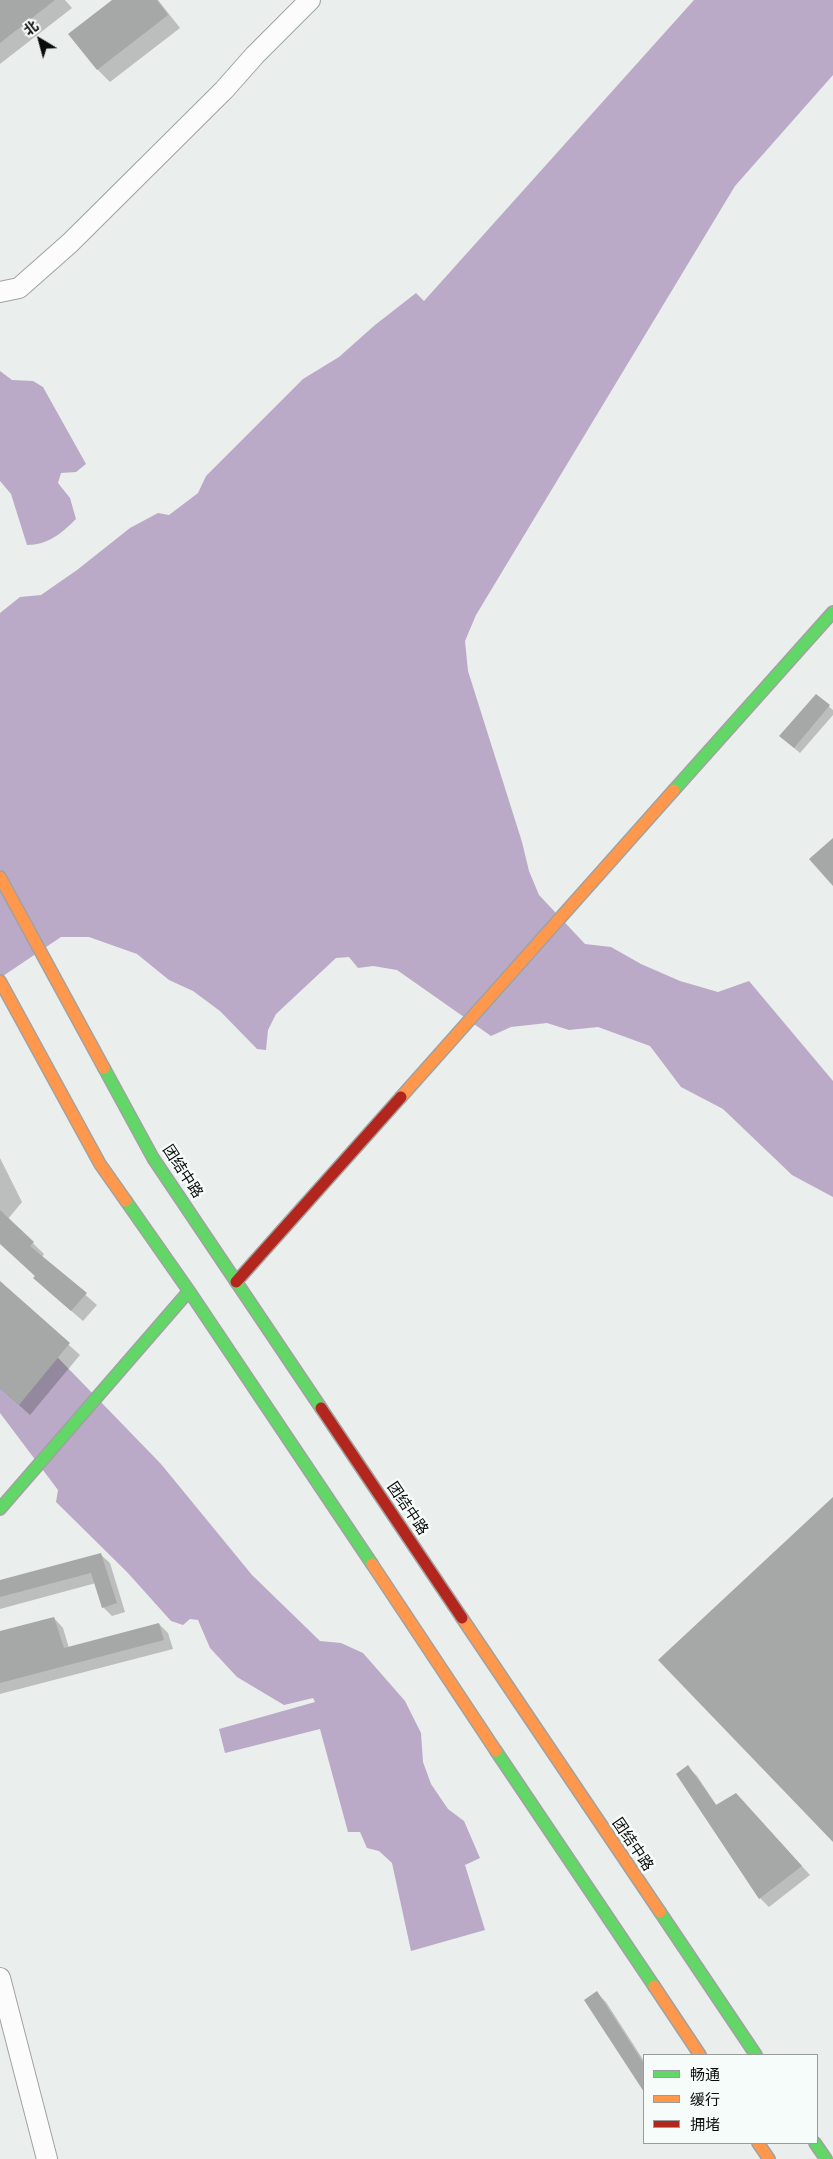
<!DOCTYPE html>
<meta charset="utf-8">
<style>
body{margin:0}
#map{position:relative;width:833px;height:2159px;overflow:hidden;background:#eaeeec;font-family:Roboto,"Noto Sans SC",sans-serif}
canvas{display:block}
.legend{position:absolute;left:643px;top:2054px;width:175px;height:90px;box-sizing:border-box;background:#f6fcf9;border:1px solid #989c9a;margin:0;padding:6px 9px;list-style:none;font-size:15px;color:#0b0d0c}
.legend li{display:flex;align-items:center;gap:10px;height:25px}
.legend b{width:25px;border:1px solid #989c9a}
.north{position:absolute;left:15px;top:15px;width:50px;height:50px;-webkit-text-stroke:4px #f6fcf9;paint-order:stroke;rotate:323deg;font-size:14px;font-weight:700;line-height:20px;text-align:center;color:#0b0d0c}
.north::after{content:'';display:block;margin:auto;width:18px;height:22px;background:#0b0d0c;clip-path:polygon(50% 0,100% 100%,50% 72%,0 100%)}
</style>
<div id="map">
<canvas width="833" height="2159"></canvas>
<ul class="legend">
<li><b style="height:6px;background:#63d668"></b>畅通</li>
<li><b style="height:6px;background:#ff974d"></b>缓行</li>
<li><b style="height:6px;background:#b3261e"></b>拥堵</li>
</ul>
<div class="north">北</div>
</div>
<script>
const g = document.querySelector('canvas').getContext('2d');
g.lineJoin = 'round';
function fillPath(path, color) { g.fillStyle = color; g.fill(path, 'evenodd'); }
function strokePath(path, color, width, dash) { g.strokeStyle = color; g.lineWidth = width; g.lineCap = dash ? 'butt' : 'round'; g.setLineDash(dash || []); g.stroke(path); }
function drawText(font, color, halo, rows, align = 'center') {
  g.font = font + ' Roboto,"Noto Sans SC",sans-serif'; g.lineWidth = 5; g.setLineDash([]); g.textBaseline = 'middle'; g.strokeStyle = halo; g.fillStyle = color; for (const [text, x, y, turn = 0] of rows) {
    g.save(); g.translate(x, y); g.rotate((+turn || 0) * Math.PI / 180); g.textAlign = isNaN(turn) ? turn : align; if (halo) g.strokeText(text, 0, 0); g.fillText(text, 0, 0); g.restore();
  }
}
fillPath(new Path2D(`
 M694,0H833V75L735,186L476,615L465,641L468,671L522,842L529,871L539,895L585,944L611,947L641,964L680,981L718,992L749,981L833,1081V1197L792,1175L723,1109L681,1087L650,1046L598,1027L569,1030L547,1023L511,1027L491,1036L397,970L373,966L358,968L349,957L336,958L276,1014L268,1030L266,1050L257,1049L220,1011L193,991L169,980L137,954L89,937H61L0,978V613L20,597L41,595L77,570L130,528L158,513L169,515L198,493L206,476L303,379L339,357L375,325L416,293L424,301Z
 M0,371L12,380L33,381L43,387L86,464L76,472L61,473L58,483L70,498L76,519C62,533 48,545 27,545L11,494L0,481Z
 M0,1298L161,1464L252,1575L320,1641L341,1643L363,1653L405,1701L421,1733L423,1762L431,1784L448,1809L464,1821L480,1858L465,1865L485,1930L411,1951L392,1863L379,1851L367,1848L360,1832H348L320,1729L225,1753L219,1729L315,1702L313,1698L284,1705L237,1677L210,1648L198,1620L190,1619L183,1625L171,1621L127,1572L56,1502L58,1490L0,1413Z`), '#baaac7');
fillPath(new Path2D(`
 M0,0H65L72,8L0,64Z
 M114,0H158L180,28L110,82L98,70L70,34Z
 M816,696L833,710V715L800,753L787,742Z
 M0,1158L22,1202L8,1219L44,1254L42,1257L97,1305L83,1321L46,1289L35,1278L36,1277L0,1243Z
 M0,1283L80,1355L30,1415L0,1388Z
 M100,1554L110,1563L125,1612L112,1616L103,1607L96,1583L0,1609V1581Z
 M54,1618L63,1628L69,1648L159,1624L168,1633L173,1649L0,1694V1632Z
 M688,1767L697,1776L717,1806L745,1804L810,1875L769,1907L760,1898Z
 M597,1993L606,2002L644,2061V2087L640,2082Z`), '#0003');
fillPath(new Path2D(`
 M0,0H55L0,43Z
 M112,0H157L168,15L97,70L68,34Z
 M816,694L830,705L794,748L779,736Z
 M833,838V886L809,859Z
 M0,1210L34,1242L30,1246L87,1293L71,1311L33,1278L35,1276L0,1244Z
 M0,1281L70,1343L19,1405L0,1388Z
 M833,1497V1842L658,1660Z
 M101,1553L117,1603L102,1608L91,1573L0,1597V1580Z
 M54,1617L64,1648L159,1623L164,1640L0,1683V1631Z
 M688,1765L716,1805L736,1793L802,1866L759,1899L676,1774Z
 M597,1991L644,2064V2092L584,2000Z`), '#a5a8a7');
const street = new Path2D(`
 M0,292L19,288L70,243L224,90L255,55L310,0
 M0,1978L47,2159`);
const fast = new Path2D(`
 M674,790L833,612
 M104,1068L153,1158L321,1408
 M126,1201L189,1291L372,1564
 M0,1509L189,1291
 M496,1751L654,1986
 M660,1912L756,2055
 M815,2143L826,2159`);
const slow = new Path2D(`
 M0,877L104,1068
 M0,981L100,1164L126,1201
 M401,1097L674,790
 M372,1564L496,1751
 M462,1618L660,1912
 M654,1986L700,2055
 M758,2143L769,2159`);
const jam = new Path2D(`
 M236,1282L401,1097
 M321,1408L462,1618`);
strokePath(street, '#a0a2a1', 22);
strokePath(fast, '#a0a2a1', 14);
strokePath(slow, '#a0a2a1', 14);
strokePath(jam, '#a0a2a1', 14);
strokePath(street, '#fcfcfc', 20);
strokePath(fast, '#63d668', 11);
strokePath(slow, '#ff974d', 11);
strokePath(jam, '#b3261e', 11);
drawText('15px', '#0b0d0c', '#f6fcf9', [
 ["团结中路",182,1172,57],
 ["团结中路",407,1509,56],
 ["团结中路",632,1845,56]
]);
</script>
